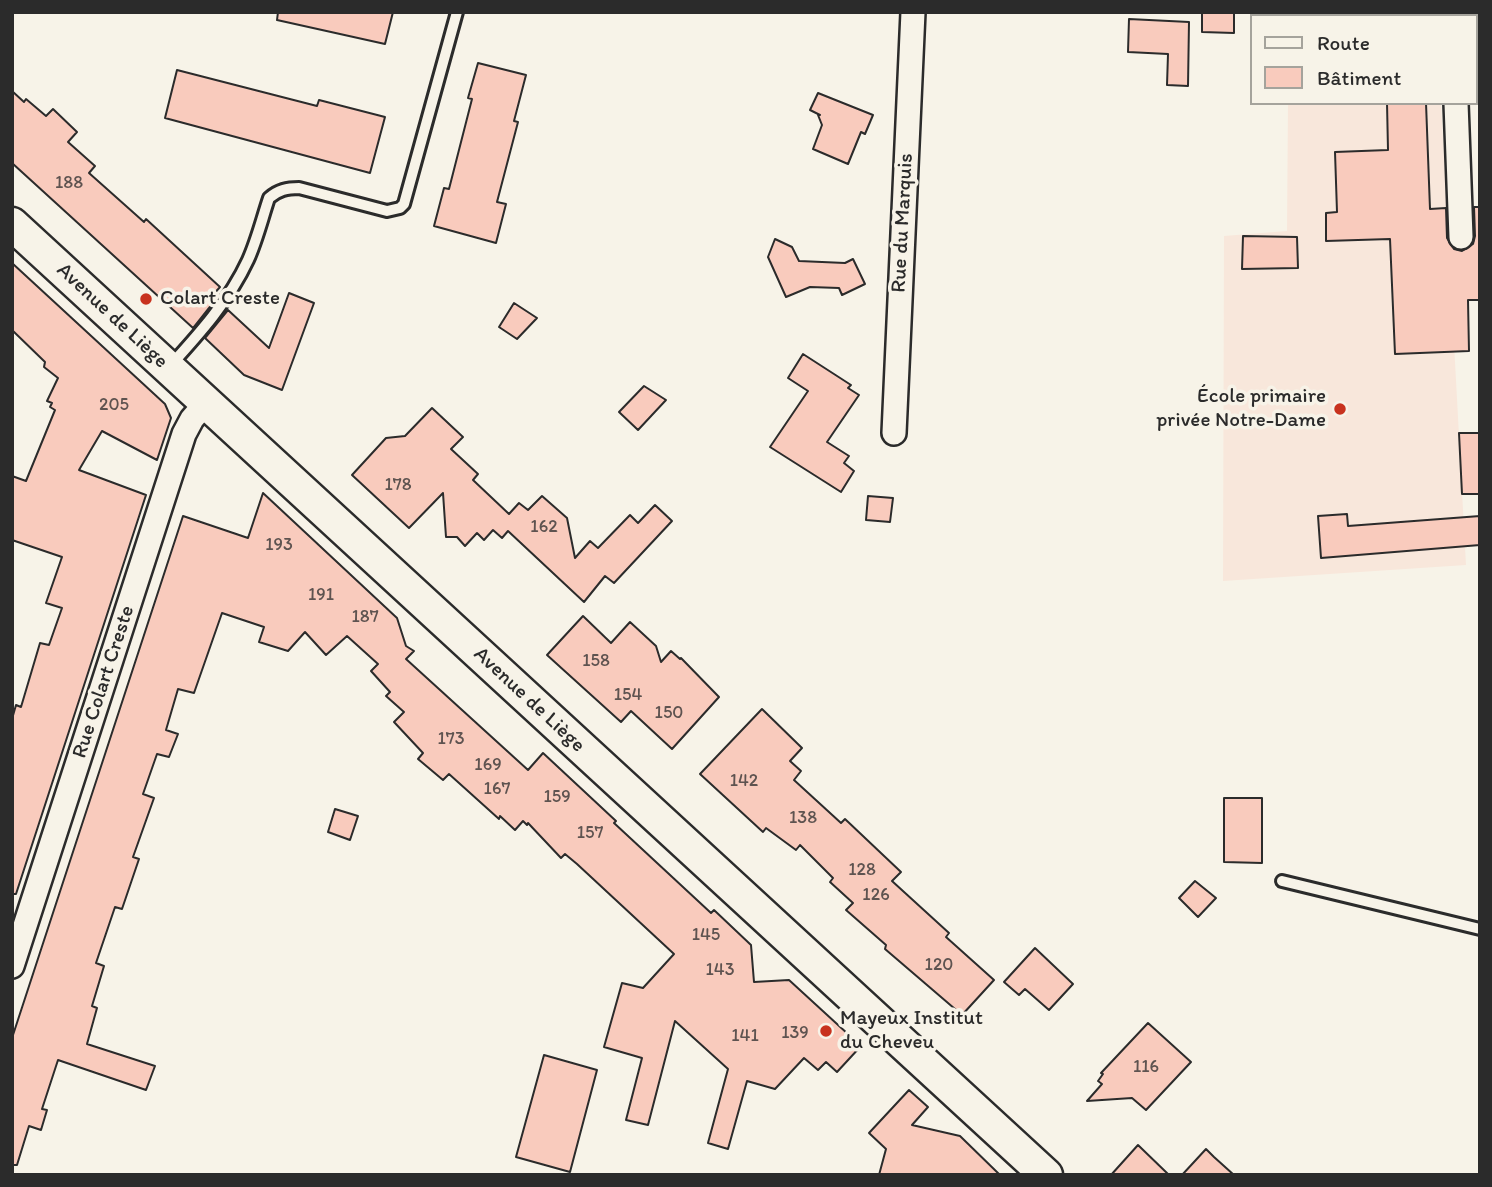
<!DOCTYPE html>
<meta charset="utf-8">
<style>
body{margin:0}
#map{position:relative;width:1492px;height:1187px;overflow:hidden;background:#f7f3e8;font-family:Itim,sans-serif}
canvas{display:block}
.frame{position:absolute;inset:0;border:14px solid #2b2b2b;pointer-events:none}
.legend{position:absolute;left:1250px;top:14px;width:228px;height:91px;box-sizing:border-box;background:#f7f3e8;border:2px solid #a5a39c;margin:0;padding:9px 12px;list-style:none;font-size:21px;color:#2b2b2b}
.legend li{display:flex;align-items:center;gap:14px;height:35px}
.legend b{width:35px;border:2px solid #a5a39c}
</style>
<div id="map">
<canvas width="1492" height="1187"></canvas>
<div class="frame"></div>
<ul class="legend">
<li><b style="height:9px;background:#f7f3e8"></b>Route</li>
<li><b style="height:19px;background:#f9cbbd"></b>Bâtiment</li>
</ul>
</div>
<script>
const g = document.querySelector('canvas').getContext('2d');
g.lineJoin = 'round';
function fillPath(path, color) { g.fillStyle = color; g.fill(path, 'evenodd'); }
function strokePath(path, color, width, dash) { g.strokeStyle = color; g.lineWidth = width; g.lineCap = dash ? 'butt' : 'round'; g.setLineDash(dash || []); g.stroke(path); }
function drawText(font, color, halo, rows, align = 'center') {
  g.font = font + ' Itim,sans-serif'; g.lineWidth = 7; g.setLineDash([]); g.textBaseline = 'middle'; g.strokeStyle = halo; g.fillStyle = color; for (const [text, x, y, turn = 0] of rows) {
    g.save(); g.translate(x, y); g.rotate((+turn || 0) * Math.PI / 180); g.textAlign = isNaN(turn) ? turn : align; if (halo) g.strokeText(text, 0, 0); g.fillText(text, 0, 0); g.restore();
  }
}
fillPath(new Path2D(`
 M1288,12H1436V16H1288Z
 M1288,103H1441L1466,565L1223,581L1224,236L1287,231Z`), '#f8e7db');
const building = new Path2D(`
 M278,12H393L385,44L277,20Z
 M1202,12H1234V33L1202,32Z
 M1129,19L1189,22L1188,86L1167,85L1168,54L1128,52Z
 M478,63L526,75L514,121L518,122L497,202L506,204L496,243L434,226L444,188L449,189L472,99L468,98Z
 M177,70L317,106L319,100L385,117L370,173L165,118Z
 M12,91L24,102L26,99L46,116L53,109L77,132L68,142L95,166L89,173L144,222L146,219L220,287L212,296L216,299L193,328L12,163Z
 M818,93L873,115L865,134L861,132L848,164L813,149L822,125L818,115H820L810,110Z
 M1387,103H1426L1430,209L1446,208L1447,238L1454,249L1462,251L1473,244L1475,236L1474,207H1480V300H1468L1469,351L1395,354L1390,239L1326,241V213L1337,212L1335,152L1388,150Z
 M1243,236L1297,237L1298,268L1242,269Z
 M775,239L792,247L799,261L845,263L853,259L865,284L842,295L839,288L810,287L786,297L768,257Z
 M12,263L165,404L171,418L157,460L102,431L79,470L146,495L16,894H12V719L16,705L21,707L40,643L49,645L62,608L46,603L62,557L12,540V476L26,481L55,410L50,407L52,403L47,401L58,378L44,367L45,362L12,330Z
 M289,293L314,303L282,390L244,375L205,338L228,310L269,348Z
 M514,303L537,318L517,339L499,327Z
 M803,354L851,385L848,388L859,395L827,442L849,456L844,463L854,471L841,492L770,447L808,391L788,378Z
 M644,386L666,400L638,430L619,412Z
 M432,408L463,437L451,449L478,474L473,480L509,514L519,503L528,510L542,496L567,518L575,558L590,541L598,548L630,515L638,523L655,505L672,521L614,583L605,576L584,602L508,531L502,538L493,530L484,540L477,533L465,546L457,537H446L443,493L409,528L352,475L386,438L405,436Z
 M1459,433H1480V494H1462Z
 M263,493L397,618L406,646L414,651L406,659L528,770L543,753L616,821L614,823L711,913L714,910L751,945L754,982L789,980L861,1046L837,1072L826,1062L818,1070L804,1058L775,1089L747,1081L728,1149L708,1143L728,1069L675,1021L648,1125L626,1120L642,1058L604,1047L622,983L643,988L674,954L577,864L565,854L561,858L528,823L527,825L523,821L515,830L500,816L499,819L449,774L443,780L418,759L423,753L394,722L404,712L386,696L390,692L371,671L378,664L347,636L326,655L305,632L288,651L259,642L264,627L222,613L194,693L178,689L166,730L178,734L169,757L157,754L143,794L154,798L133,857L139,859L122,909L115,907L96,963L104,966L92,1006L97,1008L87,1044L155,1066L146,1090L58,1060L42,1109L47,1110L41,1130L29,1126L17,1165H12V1038L183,516L248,538Z
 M868,496L893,498L890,522L866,520Z
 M1347,514L1348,526L1480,516V545L1321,558L1318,516Z
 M583,616L611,643L630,622L656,646L661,662L671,651L680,659L681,658L719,697L672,749L631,711L621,722L547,655Z
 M762,709L802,748L790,761L801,771L794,780L841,823L845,819L901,872L892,881L949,933L946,937L994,980L962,1015L885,949L886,945L846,910L853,903L830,882L833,878L800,845L796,850L766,828L763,832L700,774Z
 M1224,798H1262V863L1224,862Z
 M335,809L358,816L350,840L328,832Z
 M1195,881L1216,898L1198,917L1179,898Z
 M1035,948L1073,984L1049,1010L1025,989L1019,995L1004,982Z
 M1148,1023L1191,1062L1146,1110L1132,1098L1087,1101L1102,1084L1098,1081L1103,1074L1101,1073Z
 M544,1055L597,1070L570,1172L516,1157Z
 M909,1090L928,1107L912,1125L960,1136L1000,1175H879L886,1149L869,1133Z
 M1138,1145L1169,1175H1111Z
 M1206,1149L1214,1157L1234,1175H1182Z`);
fillPath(building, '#f9cbbd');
strokePath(building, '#2b2b2b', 2);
const lane = new Path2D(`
 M170,366C199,334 229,301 248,260C257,240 262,219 269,198C278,190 287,188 299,188L387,211L400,208L404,204L457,12
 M1282,881L1480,929`);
const street = new Path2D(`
 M1452,12V16
 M1456,103L1461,237
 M894,433L913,12
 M12,966L184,434L192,419L206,403`);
const secondary = new Path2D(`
 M12,224L1046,1175`);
strokePath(lane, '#2b2b2b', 16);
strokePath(street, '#2b2b2b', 28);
strokePath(secondary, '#2b2b2b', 37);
strokePath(lane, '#f7f3e8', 10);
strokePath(street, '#f7f3e8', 23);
strokePath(secondary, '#f7f3e8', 32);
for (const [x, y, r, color] of [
 [146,299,7,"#c8321e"],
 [1340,409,7,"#c8321e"],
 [826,1031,7,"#c8321e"]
]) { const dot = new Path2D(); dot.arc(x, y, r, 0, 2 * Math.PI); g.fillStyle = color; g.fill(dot); strokePath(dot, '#f7f3e8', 2.5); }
drawText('18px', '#5e5350', null, [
 ["188",69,183],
 ["205",114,405],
 ["178",398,485],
 ["162",544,527],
 ["193",279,545],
 ["191",321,595],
 ["187",365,617],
 ["158",596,661],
 ["154",628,695],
 ["150",669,713],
 ["173",451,739],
 ["169",488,765],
 ["142",744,781],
 ["167",497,789],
 ["159",557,797],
 ["138",803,818],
 ["157",590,833],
 ["128",862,870],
 ["126",876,895],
 ["145",706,935],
 ["120",939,965],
 ["143",720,970],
 ["139",795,1033],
 ["141",745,1036],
 ["116",1146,1067]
]);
drawText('21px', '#2b2b2b', '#f7f3e8', [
 ["Rue du Marquis",903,223,-87],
 ["Avenue de Liège",112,316,43],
 ["Rue Colart Creste",104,682,-72],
 ["Avenue de Liège",529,700,43]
]);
drawText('21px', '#2b2b2b', '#f7f3e8', [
 ["Colart Creste",160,299],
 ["École primaire",1326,397,"right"],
 ["privée Notre-Dame",1326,421,"right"],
 ["Mayeux Institut",840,1019],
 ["du Cheveu",840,1043]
], 'left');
</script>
